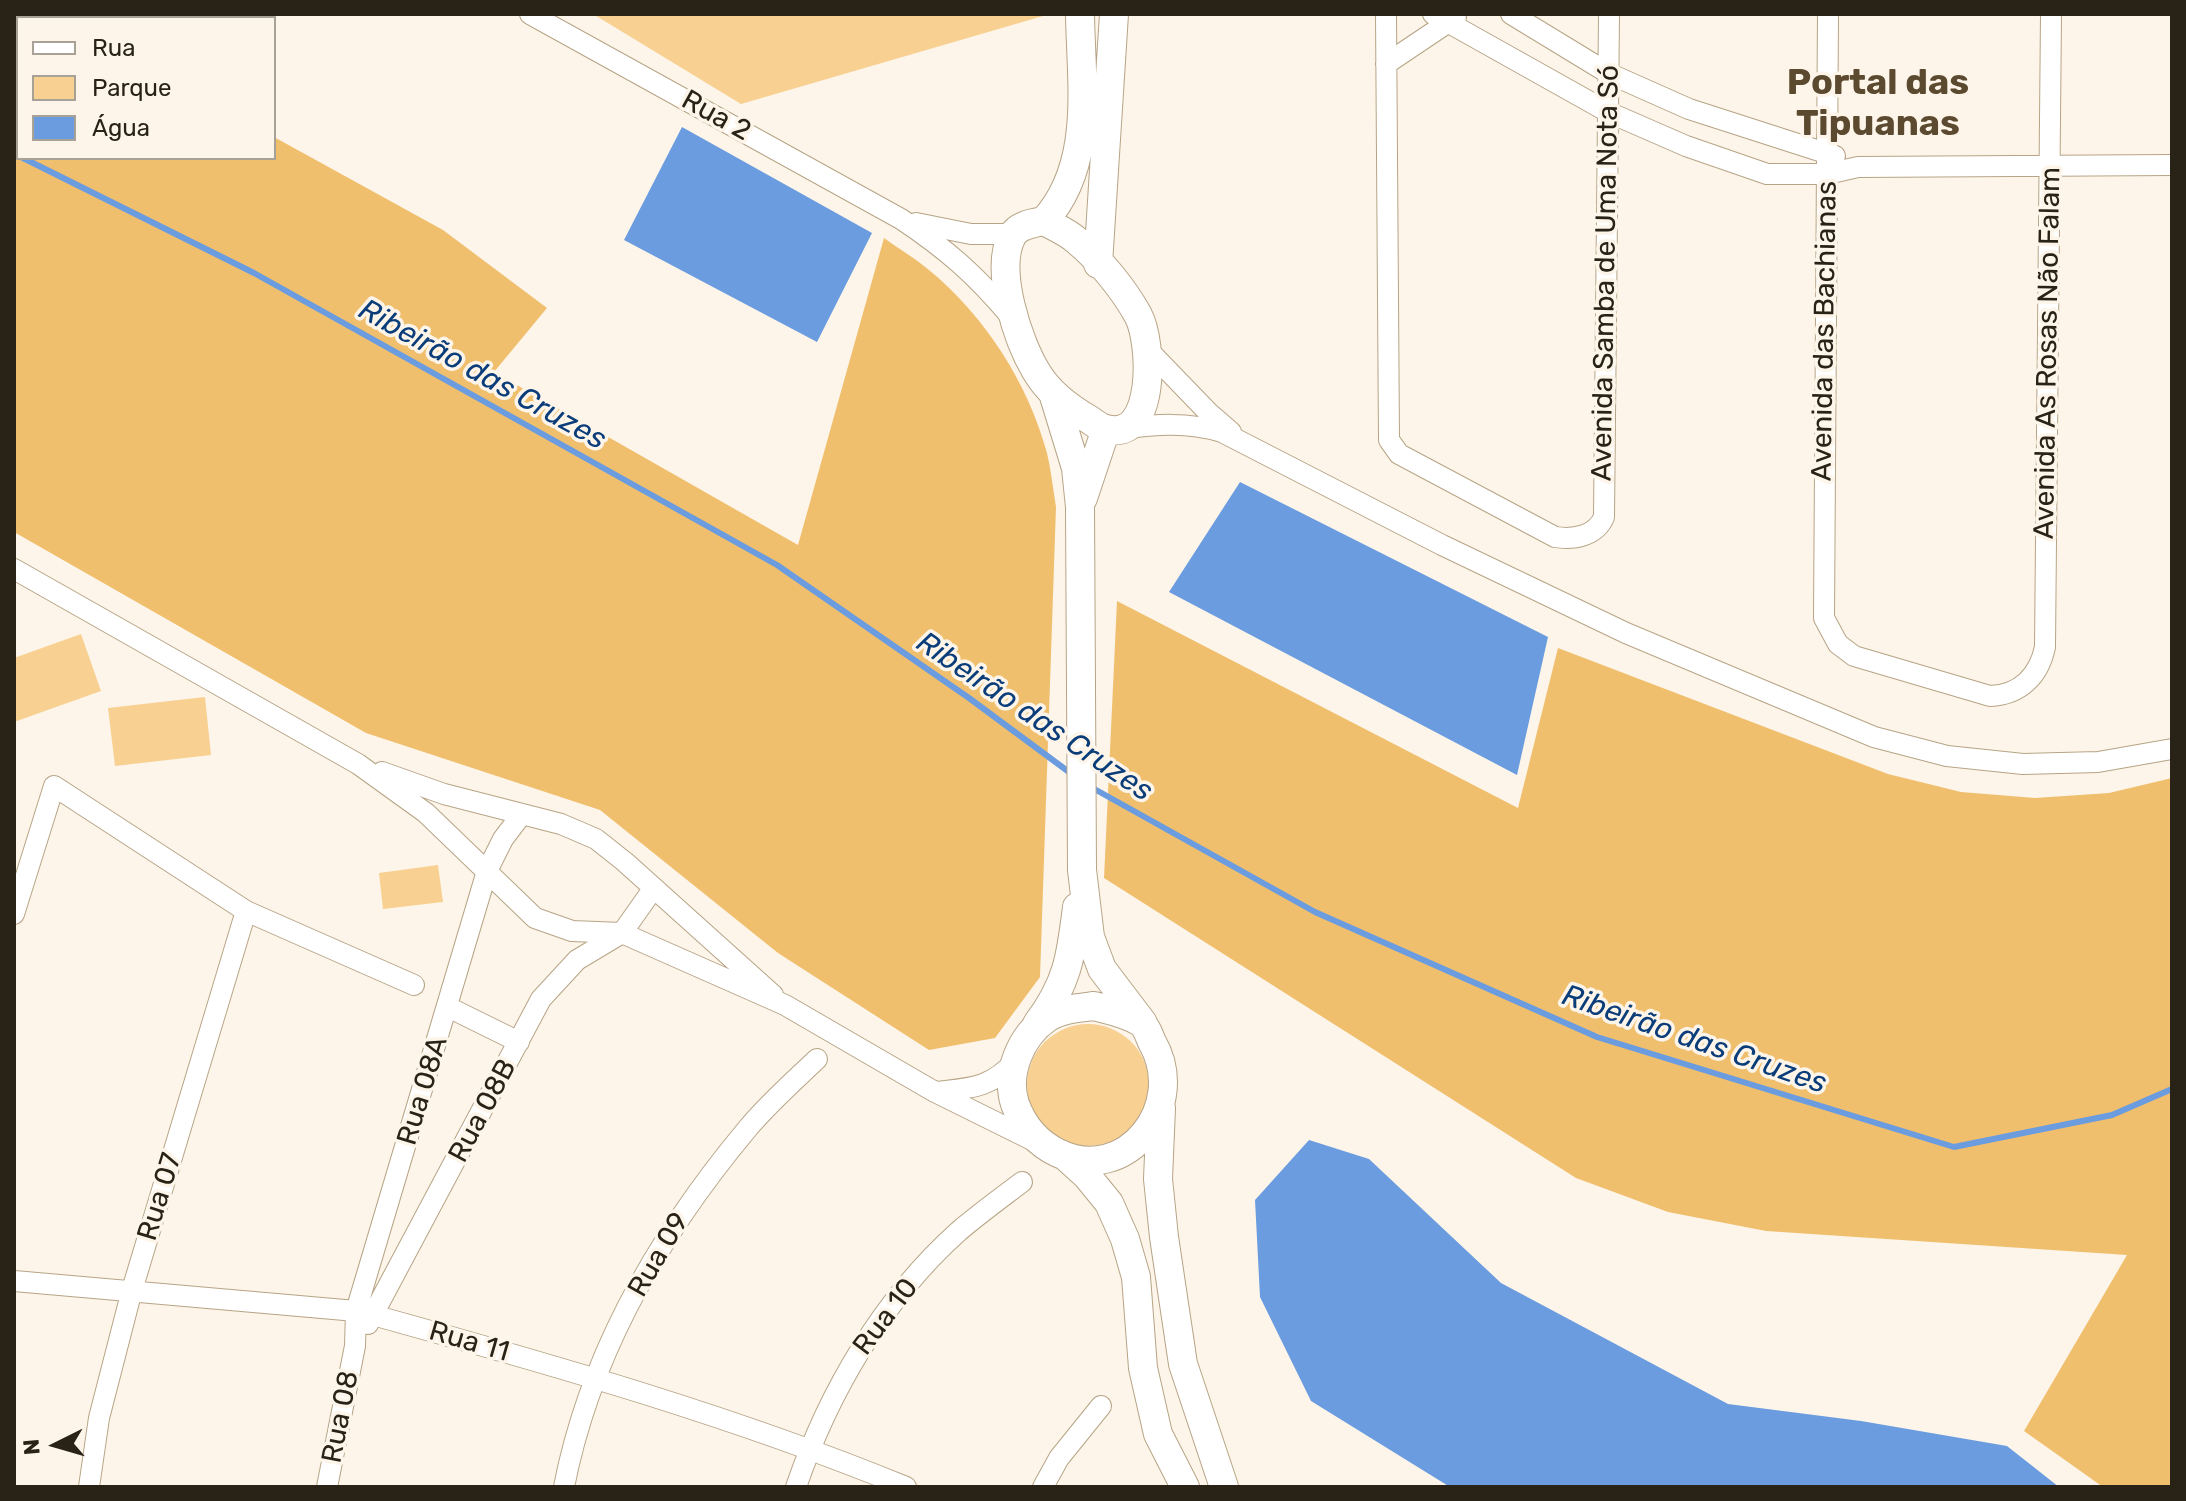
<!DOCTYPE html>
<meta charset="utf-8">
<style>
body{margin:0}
#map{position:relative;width:2186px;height:1501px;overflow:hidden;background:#fdf5e9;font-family:Rubik,sans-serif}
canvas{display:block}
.frame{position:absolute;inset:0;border:16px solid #292216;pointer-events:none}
.legend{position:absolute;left:16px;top:16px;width:260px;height:144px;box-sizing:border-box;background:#fdf5e9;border:2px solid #a8a195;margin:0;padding:10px 14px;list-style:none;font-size:24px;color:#292216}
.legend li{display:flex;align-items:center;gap:16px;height:40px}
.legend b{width:40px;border:2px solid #a8a195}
.north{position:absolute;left:16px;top:1405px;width:80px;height:80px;-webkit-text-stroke:6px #fdf5e9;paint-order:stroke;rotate:265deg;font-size:22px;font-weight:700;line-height:32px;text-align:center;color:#292216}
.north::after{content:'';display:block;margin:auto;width:28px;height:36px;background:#292216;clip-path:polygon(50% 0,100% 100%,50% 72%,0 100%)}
</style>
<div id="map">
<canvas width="2186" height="1501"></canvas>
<div class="frame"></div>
<ul class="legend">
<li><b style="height:10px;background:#fff"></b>Rua</li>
<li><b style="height:22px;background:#f8d092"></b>Parque</li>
<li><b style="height:22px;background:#6a9cdf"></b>Água</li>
</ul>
<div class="north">N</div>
</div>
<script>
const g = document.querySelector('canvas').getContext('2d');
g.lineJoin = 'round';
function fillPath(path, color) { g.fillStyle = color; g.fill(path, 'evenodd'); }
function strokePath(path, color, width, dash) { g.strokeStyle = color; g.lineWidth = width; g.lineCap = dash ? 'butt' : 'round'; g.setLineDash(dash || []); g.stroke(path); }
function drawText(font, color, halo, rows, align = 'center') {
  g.font = font + ' Rubik,sans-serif'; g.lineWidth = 7; g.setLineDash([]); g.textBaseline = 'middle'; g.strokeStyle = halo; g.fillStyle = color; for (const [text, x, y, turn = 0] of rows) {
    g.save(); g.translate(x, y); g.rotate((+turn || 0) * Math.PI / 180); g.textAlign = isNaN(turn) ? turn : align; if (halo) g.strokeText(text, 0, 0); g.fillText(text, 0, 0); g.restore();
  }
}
fillPath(new Path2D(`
 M593,14H1050L741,104Z
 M81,634L101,691L14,722V658Z
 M205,697L211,755L115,766L108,708Z
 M438,865L443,902L383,909L379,873Z
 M1027 1085a61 61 0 1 1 122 0a61 61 0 1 1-122 0Z`), '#f8d092');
fillPath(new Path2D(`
 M14,14H52L59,18H18V158H274V137L443,230L547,308L494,372L798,545L884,238C899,249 915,258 929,270C985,316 1028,383 1047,453C1051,470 1053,489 1056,507L1040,977L995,1038L929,1050L778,953L600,810L366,733L14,532Z
 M1117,601L1518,808L1558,648L1888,774L1961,792L2035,798L2109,793L2172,778V1487H2103L2024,1431L2127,1255L1766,1231L1668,1212L1576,1178L1104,878Z`), '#f0bf6e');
fillPath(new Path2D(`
 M682,127L872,233L817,342L624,240Z
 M1240,482L1548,637L1517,775L1169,592Z
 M1309,1140L1369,1159L1501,1283L1728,1404L1861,1421L2007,1446L2059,1487H1450L1311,1401L1260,1297L1255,1200Z`), '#6a9cdf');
strokePath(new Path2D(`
 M14,154L18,156
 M23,158L254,273L777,565L969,698L1073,775
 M1089,786L1315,912L1597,1037L1954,1147L2112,1115L2172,1089`), '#6a9cdf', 6);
const street = new Path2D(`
 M530,14L901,219C946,249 976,275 1011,317
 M1386,14L1389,440L1399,454L1555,537C1574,540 1596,536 1604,517L1609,14
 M1433,14L1608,112L1686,146L1767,174H1827L1858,167L2172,165
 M1511,14L1608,73L1689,109L1835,156
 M1828,14L1824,618L1838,644L1854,656L1990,696C2020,695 2039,676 2045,647L2051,14
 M1386,64L1456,17
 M916,223L971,234H1013
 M1149,351L1208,412L1231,432
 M1122,429C1157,424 1187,422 1222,432L1442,545L1626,633L1874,737L1947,756L2023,764L2098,762L2172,749
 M14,569L358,764L426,813L535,918L572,931L622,933L785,1005L935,1092L1036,1142
 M382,772L444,794L561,824L596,839L625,862L773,995
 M14,914L54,786L246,911L414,985
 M448,1007L519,1042
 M935,1092C970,1088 990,1089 1016,1060
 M14,1281L356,1311L373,1315C553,1365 733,1416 906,1487
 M368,1324L541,999L577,960L622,933L653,889
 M89,1487L99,1418L132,1290L246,911
 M327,1487L355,1346L356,1311L487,871L503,839L522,814
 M564,1487C590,1353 661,1232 748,1128C769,1103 794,1081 817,1059
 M796,1487C829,1391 883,1299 959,1231C979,1214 1001,1198 1022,1182
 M1043,1487L1059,1458L1101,1406`);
const secondary = new Path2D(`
 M1044,221C1055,227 1067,232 1076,240C1099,259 1123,288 1138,315C1153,343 1156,443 1106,429C1101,428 1094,423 1090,420C1069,408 1048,392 1036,371C1018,341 994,270 1012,236C1018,225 1033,223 1044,221Z
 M1044,221C1095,165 1081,84 1080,14
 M1098,264L1114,14
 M1053,393L1076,468L1080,507L1082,870L1090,937L1102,969L1143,1023
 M1083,498L1106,429
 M1094,1006C1109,1010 1126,1013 1140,1022C1146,1026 1149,1035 1152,1042C1189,1106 1126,1186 1058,1153C1037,1143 1023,1126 1015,1104C1005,1073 1021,1036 1047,1018C1061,1009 1077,1008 1094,1006Z
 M1037,1024C1068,983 1071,956 1077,907
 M1161,1108L1158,1179L1164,1237L1183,1364L1224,1487
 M1065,1156L1087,1176L1109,1203L1125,1239L1136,1277L1143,1368L1158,1434L1185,1487`);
strokePath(street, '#b7a486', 22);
strokePath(secondary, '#b7a486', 30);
strokePath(street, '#fff', 20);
strokePath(secondary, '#fff', 28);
drawText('28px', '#292216', '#fdf5e9', [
 ["Rua 2",716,116,29],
 ["Avenida Samba de Uma Nota Só",1606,273,-89],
 ["Avenida das Bachianas",1825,331,-89],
 ["Avenida As Rosas Não Falam",2048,353,-89],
 ["Rua 08A",423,1091,-73],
 ["Rua 08B",483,1111,-62],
 ["Rua 07",160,1197,-73],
 ["Rua 09",659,1255,-60],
 ["Rua 10",886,1317,-53],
 ["Rua 11",469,1342,16],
 ["Rua 08",341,1417,-79]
]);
drawText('italic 30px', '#0a3d79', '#fdf5e9', [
 ["Ribeirão das Cruzes",482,375,29],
 ["Ribeirão das Cruzes",1034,717,34],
 ["Ribeirão das Cruzes",1694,1040,19]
]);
drawText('bold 36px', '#5b4a2f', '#fdf5e9', [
 ["Portal das",1878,84],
 ["Tipuanas",1878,125]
]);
</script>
